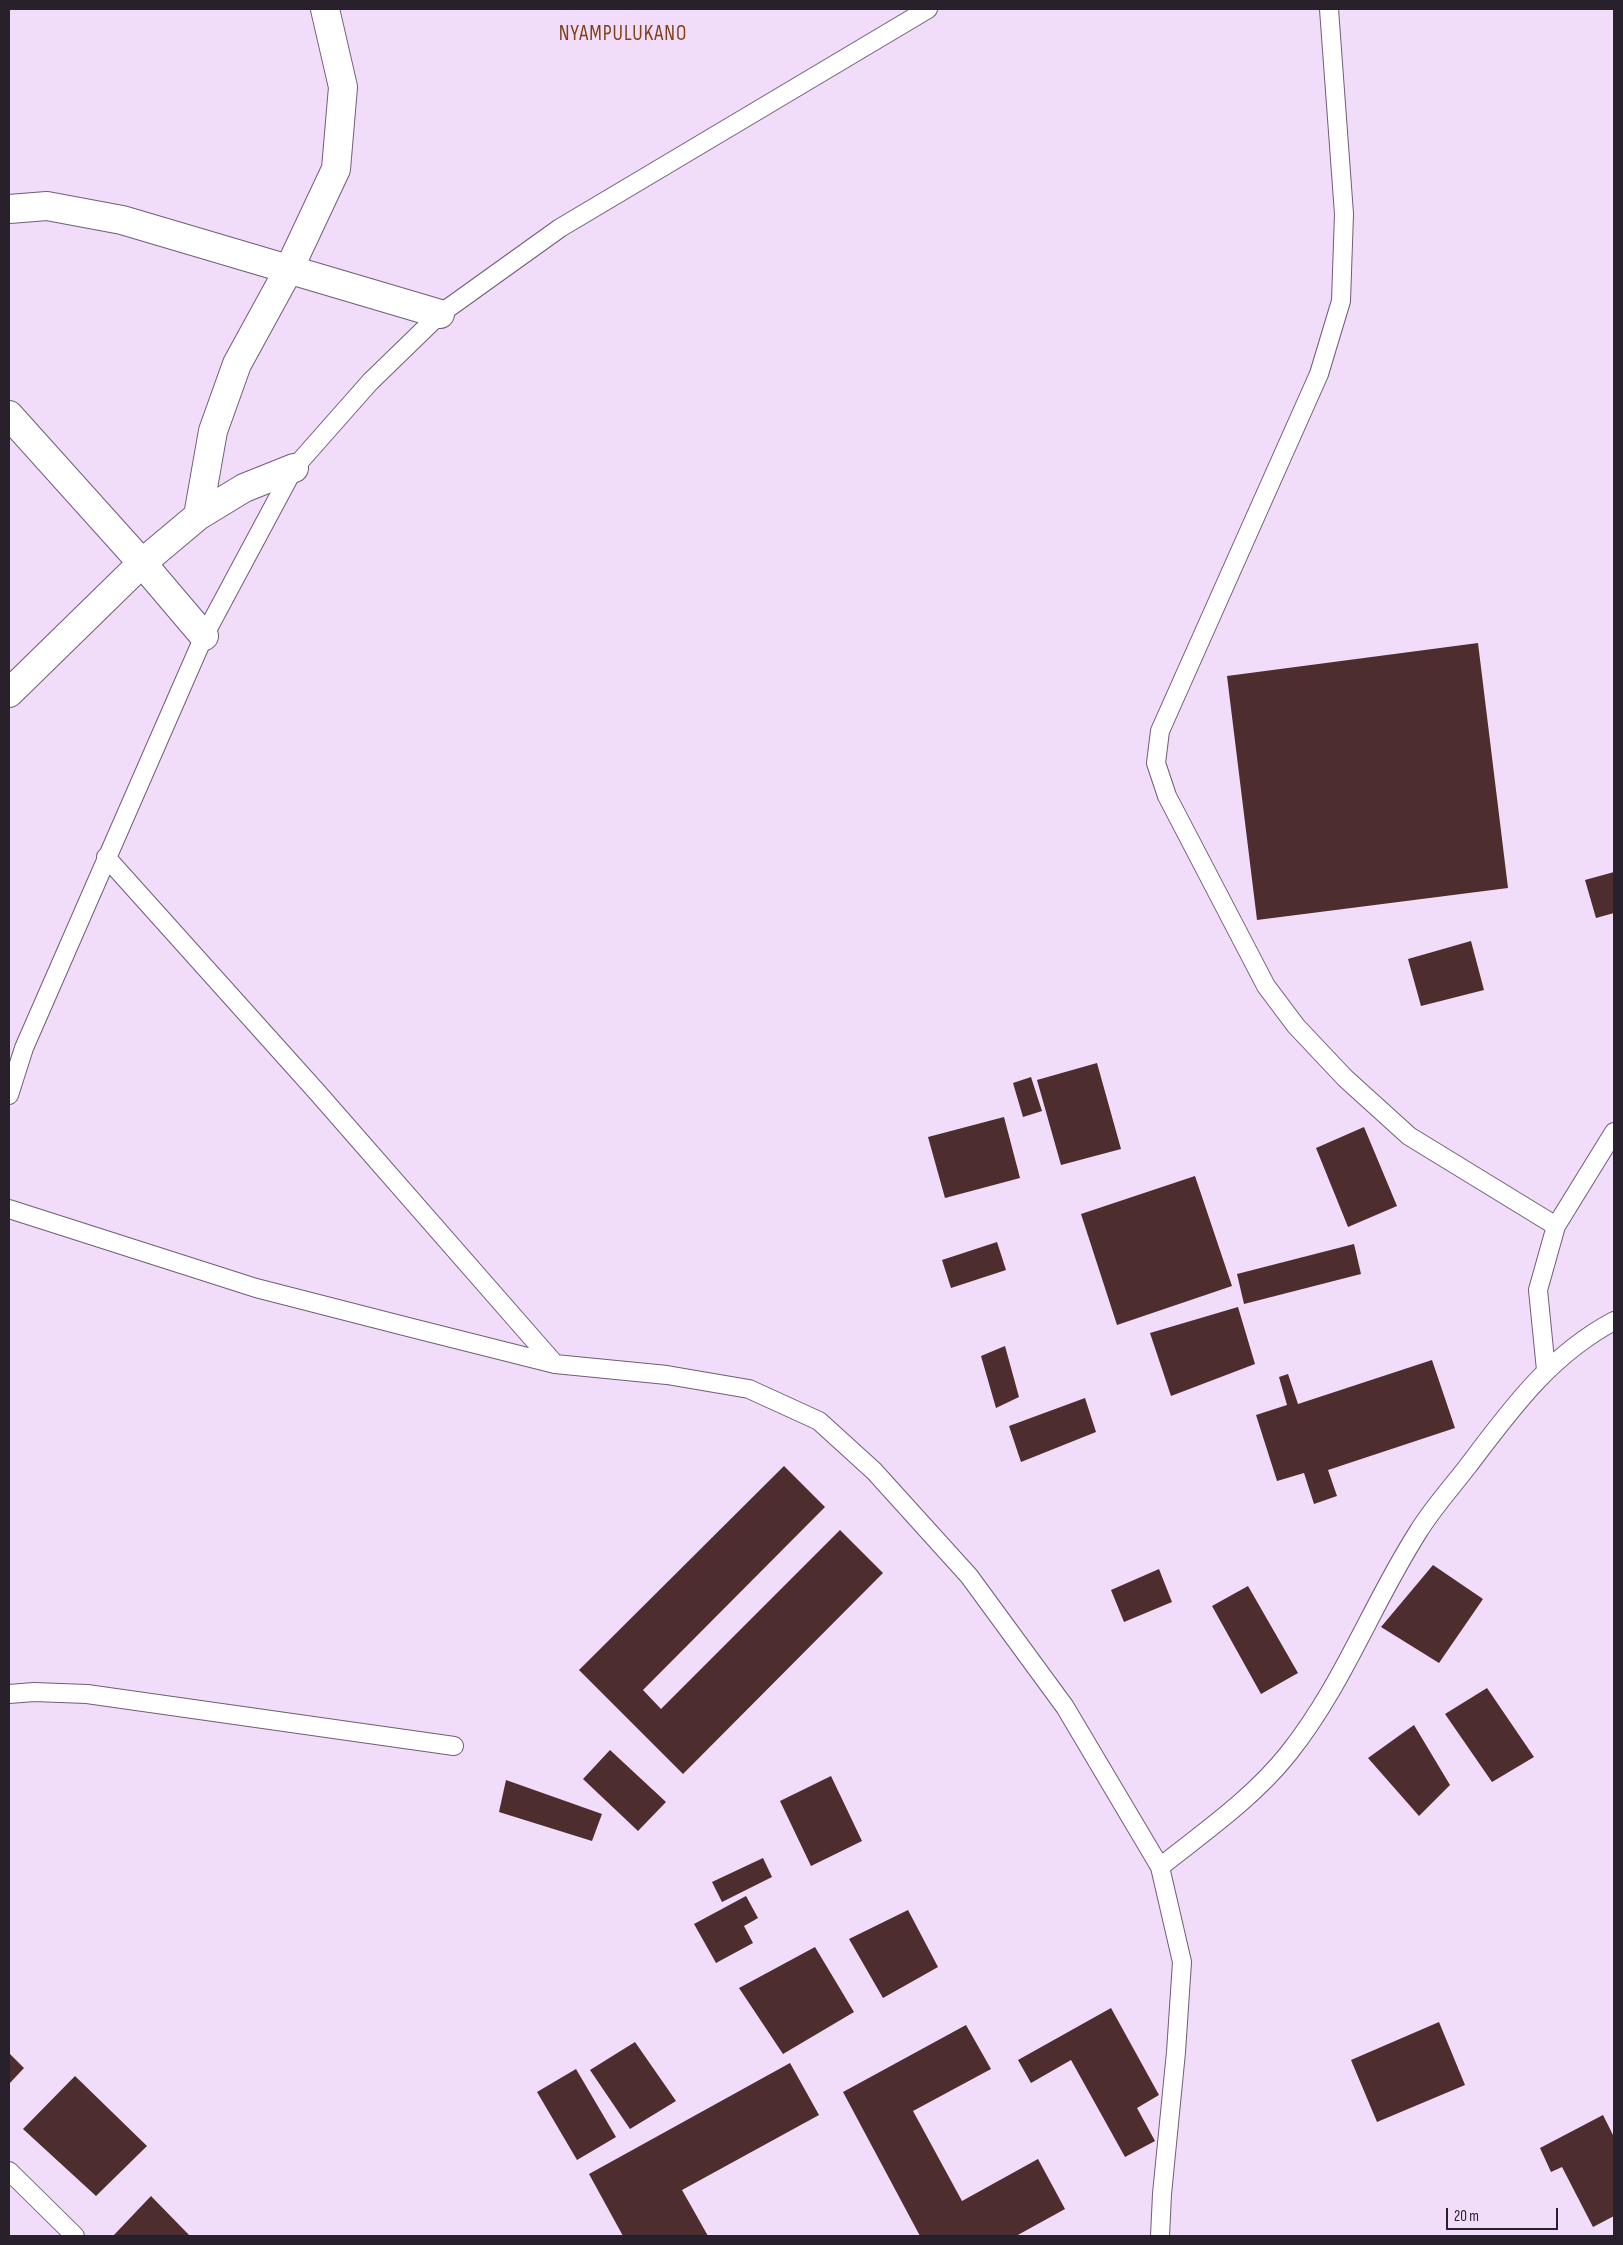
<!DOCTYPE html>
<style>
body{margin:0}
#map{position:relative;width:1623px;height:2245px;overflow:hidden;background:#f1dcfa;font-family:"Sofia Sans Condensed",sans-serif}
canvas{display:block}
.frame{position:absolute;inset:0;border:10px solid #28202b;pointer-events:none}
.scale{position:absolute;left:1446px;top:2208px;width:112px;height:22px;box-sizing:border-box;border:2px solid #28202b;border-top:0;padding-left:6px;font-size:15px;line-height:18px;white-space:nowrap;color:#28202b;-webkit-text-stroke:4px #f1dcfa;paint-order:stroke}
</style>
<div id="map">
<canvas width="1623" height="2245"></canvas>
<div class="frame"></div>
<div class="scale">20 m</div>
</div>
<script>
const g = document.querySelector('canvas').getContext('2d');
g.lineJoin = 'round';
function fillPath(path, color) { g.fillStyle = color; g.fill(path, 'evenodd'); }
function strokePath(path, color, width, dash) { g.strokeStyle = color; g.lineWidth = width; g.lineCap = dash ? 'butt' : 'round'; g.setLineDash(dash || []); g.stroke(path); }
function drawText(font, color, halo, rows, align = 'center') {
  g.font = font + ' "Sofia Sans Condensed",sans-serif'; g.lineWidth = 5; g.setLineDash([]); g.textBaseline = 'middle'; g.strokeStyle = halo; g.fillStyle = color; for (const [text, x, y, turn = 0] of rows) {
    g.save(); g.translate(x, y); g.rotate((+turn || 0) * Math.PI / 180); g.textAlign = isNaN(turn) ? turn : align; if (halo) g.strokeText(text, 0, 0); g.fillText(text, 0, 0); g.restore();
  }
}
fillPath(new Path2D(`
 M1478,643L1508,888L1257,920L1227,676Z
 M1614,872V913L1596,918L1585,880Z
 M1471,941L1484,990L1421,1006L1408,959Z
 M1097,1063L1121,1149L1061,1165L1037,1080Z
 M1031,1077L1042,1111L1023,1117L1013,1083Z
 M1004,1117L1020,1178L945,1198L928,1137Z
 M1364,1127L1397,1206L1348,1227L1316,1148Z
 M1195,1176L1232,1286L1117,1325L1081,1214Z
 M997,1242L1006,1270L951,1288L942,1260Z
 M1354,1244L1361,1274L1244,1304L1237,1274Z
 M1238,1307L1255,1364L1171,1396L1150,1333Z
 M1005,1346L1019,1397L996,1408L981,1356Z
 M1432,1360L1455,1428L1328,1470L1337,1496L1314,1504L1304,1473L1277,1481L1256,1415L1287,1405L1279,1377L1288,1374L1298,1404Z
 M1085,1398L1096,1432L1021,1462L1009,1426Z
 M784,1466L825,1507L643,1690L661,1709L840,1530L883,1573L683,1774L579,1670Z
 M1433,1565L1483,1599L1439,1663L1381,1627Z
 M1159,1569L1172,1602L1124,1622L1111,1590Z
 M1248,1586L1298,1673L1261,1694L1212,1606Z
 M1487,1688L1534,1757L1492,1782L1445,1714Z
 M1414,1725L1450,1785L1419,1816L1368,1758Z
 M610,1750L666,1802L638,1831L583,1779Z
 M831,1776L862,1841L811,1866L780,1801Z
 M506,1780L602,1814L592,1841L499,1812Z
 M763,1858L772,1877L722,1902L712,1882Z
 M746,1896L758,1918L744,1926L753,1943L716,1963L694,1924Z
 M908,1910L938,1967L883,1998L849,1939Z
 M815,1947L854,2012L783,2054L739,1988Z
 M1111,2008L1159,2095L1137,2108L1155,2141L1125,2157L1071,2060L1031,2083L1018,2060Z
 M1439,2022L1465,2085L1377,2122L1351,2060Z
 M966,2025L991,2069L913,2111L962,2201L1038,2159L1065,2209L1016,2236H920L843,2092Z
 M635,2042L676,2101L630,2129L590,2070Z
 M9,2053L24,2068L9,2084Z
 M790,2063L819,2115L682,2190L708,2236H623L589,2174Z
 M576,2069L616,2137L577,2160L537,2092Z
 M75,2076L147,2146L96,2196L23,2129Z
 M1603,2115L1614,2137V2216L1593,2227L1562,2167L1551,2172L1540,2148Z
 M151,2196L190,2236H113Z`), '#4d2d2d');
const service = new Path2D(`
 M1329,9L1344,214L1341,301L1319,374L1160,731L1156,763L1167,796L1266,986L1296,1026L1345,1078L1409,1136L1556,1226
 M106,857L317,1092L555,1364
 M9,1095L24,1048L204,636L294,468L370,382L440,314L560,228L928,9
 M9,1209L256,1288L412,1328L555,1364L667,1375L749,1389L819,1421L874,1471L969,1576L1065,1707L1160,1867L1182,1962L1176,2052L1162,2194L1160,2236
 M1546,1370L1538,1290L1556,1226L1614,1132
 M9,1694L34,1692L87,1694L454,1746
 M1160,1867C1204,1832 1253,1798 1288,1754C1342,1687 1372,1604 1418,1532C1432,1509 1451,1488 1468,1466C1511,1409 1550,1355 1614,1321
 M9,2171L75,2236`);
const minor = new Path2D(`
 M9,209L47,206L122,220L440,314
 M9,415L142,563L204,636
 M198,516L213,431L237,364L289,269L336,169L343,87L325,9
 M9,693L142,563L198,516L244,488L294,468`);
strokePath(service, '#705d77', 20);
strokePath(minor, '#705d77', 30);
strokePath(service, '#fff', 18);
strokePath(minor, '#fff', 28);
g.letterSpacing = '1px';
drawText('21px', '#7f411a', '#f1dcfa', [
 ["NYAMPULUKANO",623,35]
]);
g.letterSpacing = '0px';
</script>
